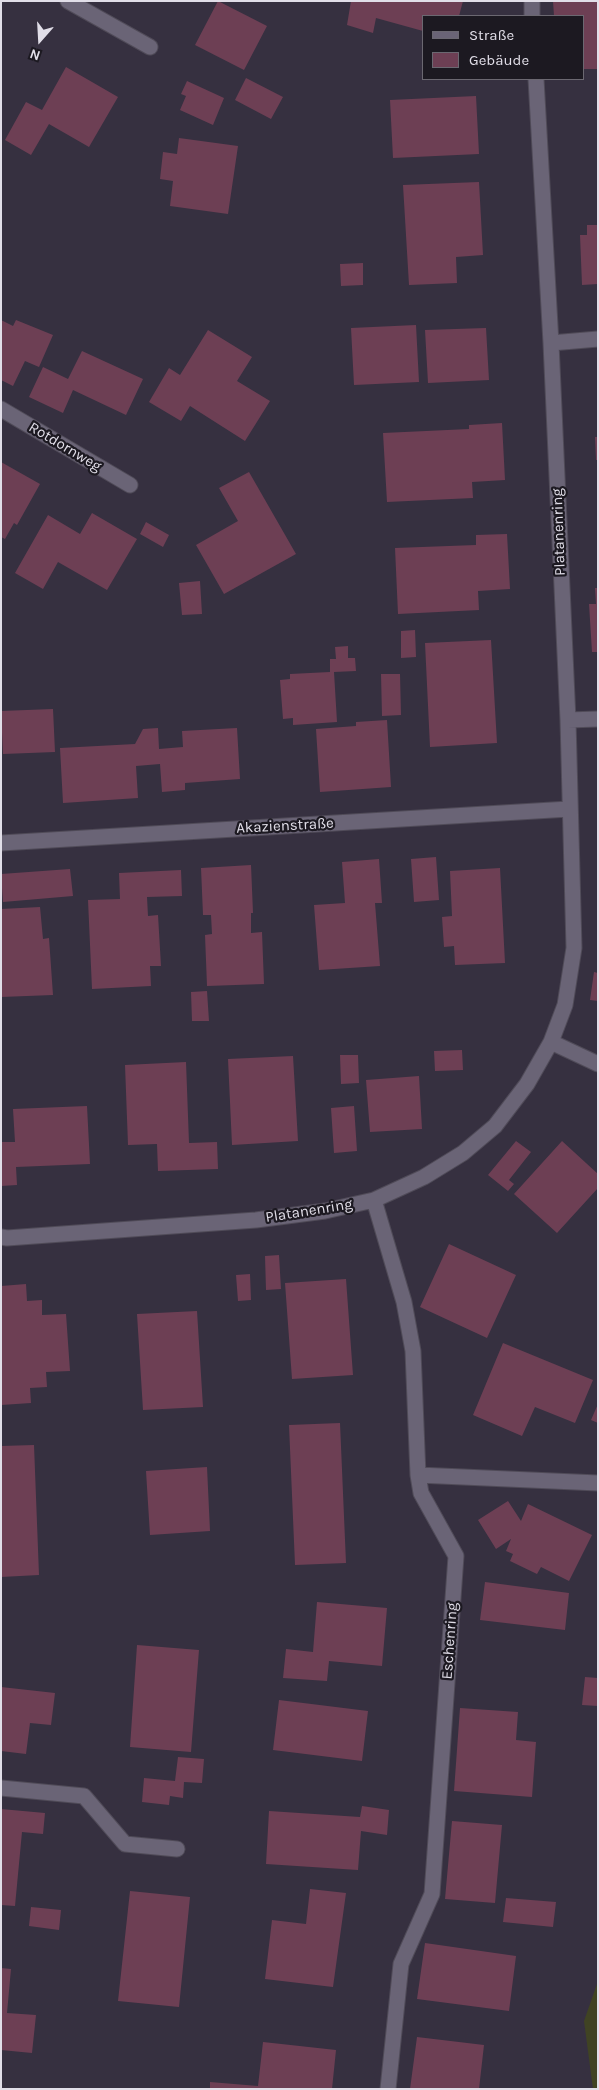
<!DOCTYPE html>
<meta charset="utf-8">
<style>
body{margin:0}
#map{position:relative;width:599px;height:2090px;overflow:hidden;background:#363040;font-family:Karla,sans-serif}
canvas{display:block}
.frame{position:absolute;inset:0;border:2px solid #e1dee8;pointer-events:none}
.legend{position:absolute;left:422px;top:15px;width:162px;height:65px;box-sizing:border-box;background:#1c1921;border:1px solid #6b6871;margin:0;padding:6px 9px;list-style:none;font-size:15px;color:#e1dee8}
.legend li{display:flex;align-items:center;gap:10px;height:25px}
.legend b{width:25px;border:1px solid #6b6871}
.north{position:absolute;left:15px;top:15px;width:50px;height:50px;-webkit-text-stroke:4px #1c1921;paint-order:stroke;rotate:199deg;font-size:14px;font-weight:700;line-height:20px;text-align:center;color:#e1dee8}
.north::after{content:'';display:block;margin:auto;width:18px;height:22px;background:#e1dee8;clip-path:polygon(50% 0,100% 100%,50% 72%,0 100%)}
</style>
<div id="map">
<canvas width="599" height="2090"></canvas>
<div class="frame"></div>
<ul class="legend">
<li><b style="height:6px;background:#6a6476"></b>Straße</li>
<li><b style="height:14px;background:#6d3f54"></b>Gebäude</li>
</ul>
<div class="north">N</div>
</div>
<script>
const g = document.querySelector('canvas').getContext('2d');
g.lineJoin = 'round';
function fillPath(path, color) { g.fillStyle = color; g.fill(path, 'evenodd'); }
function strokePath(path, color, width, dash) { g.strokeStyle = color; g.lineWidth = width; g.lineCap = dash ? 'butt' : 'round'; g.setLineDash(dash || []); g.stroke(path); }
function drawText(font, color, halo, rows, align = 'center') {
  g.font = font + ' Karla,sans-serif'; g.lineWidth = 4.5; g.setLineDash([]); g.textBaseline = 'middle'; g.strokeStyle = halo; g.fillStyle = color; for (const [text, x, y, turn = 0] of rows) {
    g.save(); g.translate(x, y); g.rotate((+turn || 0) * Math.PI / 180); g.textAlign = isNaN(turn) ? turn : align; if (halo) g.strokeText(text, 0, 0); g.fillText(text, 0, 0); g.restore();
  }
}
fillPath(new Path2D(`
 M598,1981V2089H593L584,2021Z`), '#404323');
fillPath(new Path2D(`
 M218,1L267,26L244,70L195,45Z
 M351,1H463L459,16H423V31L376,18L373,33L347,25Z
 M553,1H598V69H583V16H554Z
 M66,67L118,97L89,147L49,124L31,155L5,140L26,102L42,110Z
 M246,78L283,97L271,119L235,100Z
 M187,81L224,98L213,125L180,110L186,96L181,94Z
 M476,96L479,154L393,158L390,100Z
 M179,138L238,146L228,214L170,206L173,181L160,179L163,152L177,154Z
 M479,182L483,255L456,257L457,283L409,285L403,185Z
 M587,225H598V284L582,285L580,235H587Z
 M363,263V285L341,286L340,264Z
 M1,320L13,326L16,320L53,335L39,367L25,361L13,386L1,380Z
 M416,325L419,382L354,385L351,328Z
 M486,328L489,380L428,383L425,330Z
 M208,330L252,357L237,381L270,401L245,441L190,406L181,421L149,402L169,368L180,375Z
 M82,351L143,379L126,415L73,390L63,413L29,397L43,367L68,379Z
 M502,423L505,480L472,482L473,498L387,502L383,433L469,429V425Z
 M595,437H598V460H596Z
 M1,462L40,484L17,525L14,523L5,539L1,537Z
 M249,472L296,554L224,594L196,545L238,521L219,488Z
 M92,513L137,539L107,590L58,562L43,589L15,573L48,515L80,534Z
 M146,522L169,535L163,547L140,534Z
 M507,534L510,589L478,591L479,610L398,614L395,548L476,545V535Z
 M200,581L202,614L182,615L179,583Z
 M595,588H598V652H592L589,604H596Z
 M415,630L416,657L401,658V631Z
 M491,640L497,743L430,747L425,643Z
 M348,646V658H355L356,671L334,672L337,722L293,725V718L283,719L280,680L290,679V674L330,672V659H336L335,647Z
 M381,674H400L401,715L382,716Z
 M53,709L55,752L3,754L1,711Z
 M387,720L391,787L320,792L316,729L356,726V722Z
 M158,728L159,749L183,747L182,731L237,728L240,779L185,783V790L162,792L160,764L136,766L138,798L63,803L60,748L135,744L143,729Z
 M436,857L439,900L414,902L411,859Z
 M379,859L382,903H375L380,966L319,970L314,905L345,903L342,862Z
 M251,865L253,913H251V933L262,932L264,984L207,986L205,935L212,934L211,915H203L201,868Z
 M500,868L505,963L455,965L454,946L444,947L442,917L452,916L450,871Z
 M70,869L73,896L3,902L1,874Z
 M181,870L182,896L147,897L148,916L158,915L161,966H150L151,986L92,989L88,900L120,899L119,873Z
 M40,907L43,939L49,938L53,995L1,997V909Z
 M594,972L598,973V1001L590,1000Z
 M207,991L209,1021H192L191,992Z
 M462,1050L463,1070L435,1071L434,1051Z
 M340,1055H358L359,1083L341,1084Z
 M293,1056L298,1141L232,1145L228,1059Z
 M186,1062L189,1143L217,1142L218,1169L158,1171L157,1144L128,1145L125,1065Z
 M419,1076L422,1129L370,1132L366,1080Z
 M87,1106L90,1164L16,1167L17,1185L1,1186V1142H15L13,1109Z
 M354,1106L357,1151L334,1153L331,1108Z
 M516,1141L531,1152L509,1180L514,1184L508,1191L488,1175Z
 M562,1141L598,1174V1188L557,1233L514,1194Z
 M449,1244L516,1275L487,1338L420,1307Z
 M279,1255L281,1289L266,1290L265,1256Z
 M250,1274L251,1300L238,1301L236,1275Z
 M346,1279L353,1375L292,1379L285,1283Z
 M26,1284L27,1301L42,1300V1315L66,1314L70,1371L46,1372L47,1387L30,1388L31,1403L1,1405V1286Z
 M197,1311L203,1407L143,1410L137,1314Z
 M503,1343L593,1380L575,1423L535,1407L522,1436L473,1415Z
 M598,1404V1423L591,1420Z
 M340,1423L346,1563L295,1565L289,1425Z
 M34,1445L39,1575L1,1577V1446Z
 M207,1467L210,1531L150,1535L146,1471Z
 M508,1501L521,1521L528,1504L592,1535L569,1581L541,1567L537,1574L510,1561L513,1554L506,1551L511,1539L496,1549L478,1520Z
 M485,1582L569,1593L565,1630L480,1620Z
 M317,1602L387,1608L382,1666L329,1661L327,1681L283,1678L286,1649L313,1652Z
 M137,1645L199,1650L191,1752L130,1747Z
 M585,1677L598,1678V1706L582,1705Z
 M1,1687L55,1693L51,1725L30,1723L26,1754L1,1751Z
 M279,1700L368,1711L362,1761L273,1750Z
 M460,1708L518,1712L516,1740L536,1742L532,1797L454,1791Z
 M178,1757L204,1759L202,1783L184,1782L183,1798L170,1796L169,1805L142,1802L144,1778L175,1781Z
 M362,1806L389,1810L387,1835L361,1831L358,1870L266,1864L269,1811L360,1817Z
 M1,1809L45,1813L43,1834L22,1832L15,1906L1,1905Z
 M452,1821L502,1825L495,1903L445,1899Z
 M310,1889L346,1893L333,1987L265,1979L272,1920L306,1924Z
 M130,1891L190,1897L179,2007L118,2001Z
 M506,1898L556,1902L553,1927L503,1922Z
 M31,1907L61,1910L59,1930L29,1926Z
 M425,1943L516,1956L509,2011L417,1999Z
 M1,1968L11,1969L7,2013L36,2015L32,2053L1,2050Z
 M417,2037L484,2045L479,2089H410Z
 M263,2042L336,2050L332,2089H210V2082L258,2086Z`), '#6d3f54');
const minor = new Path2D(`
 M68,1L150,47
 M532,1V16
 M551,343L598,339
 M1,409L130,485
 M568,720L598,719
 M1,843L569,809
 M551,1042L598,1064
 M374,1200L404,1302L413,1351L418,1475L421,1493L456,1556L432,1894L401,1964L388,2089
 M1,1237L7,1238L256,1220L325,1211L374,1200L424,1177L463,1153L495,1126L527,1084L551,1042L565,1005L574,948L568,720L551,343L536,79
 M418,1475L598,1483
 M1,1788L84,1796L125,1844L177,1849`);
strokePath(minor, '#504b58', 17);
strokePath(minor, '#6a6476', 15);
drawText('15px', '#e1dee8', '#1c1921', [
 ["Rotdornweg",65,447,31],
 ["Platanenring",559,532,-92],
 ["Akazienstraße",285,826,-3],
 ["Platanenring",309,1211,-9],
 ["Eschenring",450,1641,-86]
]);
</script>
